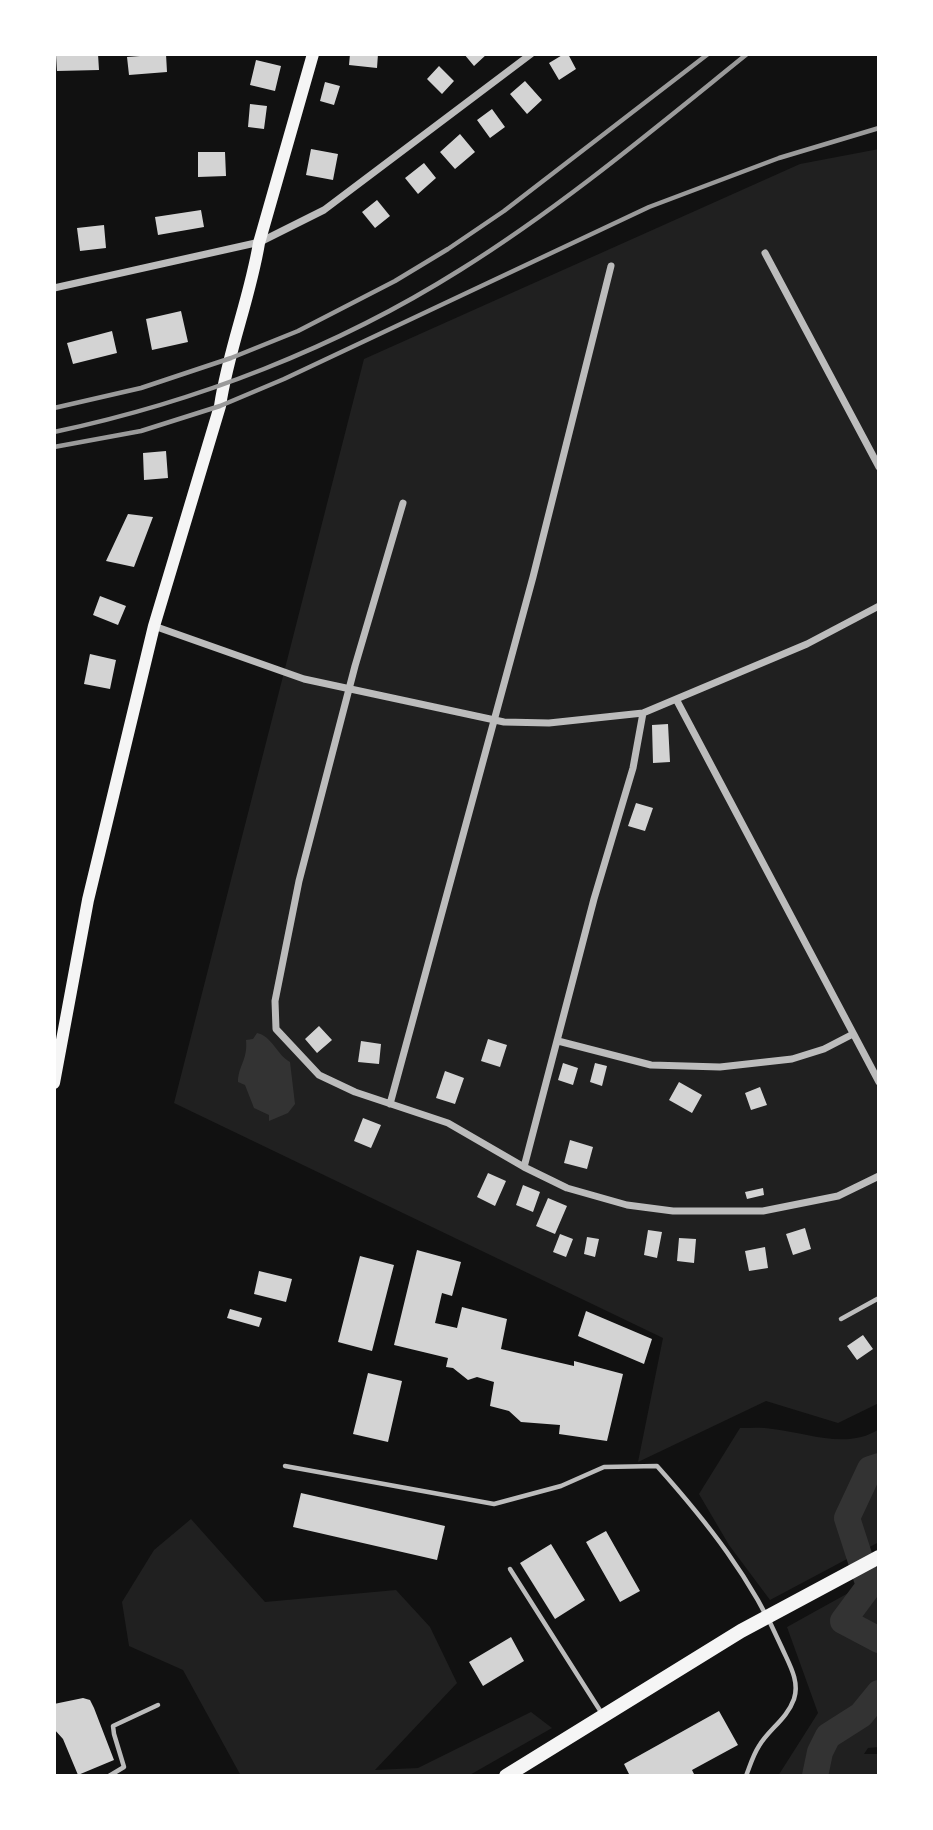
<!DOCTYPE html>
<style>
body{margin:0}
#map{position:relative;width:933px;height:1830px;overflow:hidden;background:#111;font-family:Commissioner,sans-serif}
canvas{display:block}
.frame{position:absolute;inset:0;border:56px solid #fff;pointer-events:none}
</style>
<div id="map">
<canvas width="933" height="1830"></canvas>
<div class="frame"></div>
</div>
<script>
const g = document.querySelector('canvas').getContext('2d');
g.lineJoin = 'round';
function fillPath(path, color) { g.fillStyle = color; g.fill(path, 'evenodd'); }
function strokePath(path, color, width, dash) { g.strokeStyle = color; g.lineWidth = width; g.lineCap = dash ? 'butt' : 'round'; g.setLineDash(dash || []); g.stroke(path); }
fillPath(new Path2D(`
 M879,149V1403L838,1423L766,1401L638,1462L663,1338L174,1103L364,359L800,164Z
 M740,1428C750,1428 762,1427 773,1429C807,1433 848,1450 879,1429V1542L770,1600L729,1545L699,1494Z
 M191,1519L265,1602L396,1590L430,1627L457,1683L375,1770L418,1768L531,1712L552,1728L468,1776H241L183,1670L129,1646L122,1602L154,1550Z
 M879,1576V1747L868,1748L864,1754H879V1776H778L818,1713L787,1627Z`), '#202020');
fillPath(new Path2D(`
 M257,1033C272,1036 277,1055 290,1062L295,1104L288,1113L269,1121V1115L254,1108L245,1085L238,1082C238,1066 248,1060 246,1040L253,1039Z`), '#333');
strokePath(new Path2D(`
 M879,1466L870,1469L847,1518L869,1586L843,1621L879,1640
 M815,1776L820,1752L828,1736L861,1715L879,1693`), '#333', 26);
fillPath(new Path2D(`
 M98,54L99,70L57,71L56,55Z
 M166,54L167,72L129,75L127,57Z
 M350,54H378L377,68L349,65Z
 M464,54H487L474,66Z
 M564,54H568L576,69L559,80L549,63Z
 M256,60L281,66L275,91L250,85Z
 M439,66L454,81L442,94L427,79Z
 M525,81L542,100L527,114L510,94Z
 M325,82L340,86L334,105L320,101Z
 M250,104L267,106L264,129L248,127Z
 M492,109L505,127L490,138L477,120Z
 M460,134L475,152L455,169L440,152Z
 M311,149L338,154L333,180L306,175Z
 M198,152H225L226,176L198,177Z
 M424,163L436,178L418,194L405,178Z
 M377,200L390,216L375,228L362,212Z
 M201,210L204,227L158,235L155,217Z
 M104,225L106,248L80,251L77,228Z
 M181,311L188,342L152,350L146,319Z
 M112,331L117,353L73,364L67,343Z
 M166,451L168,478L144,480L143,453Z
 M128,514L153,517L134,567L106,561Z
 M100,596L126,606L118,625L93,615Z
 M90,654L116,660L110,689L84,684Z
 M668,724L670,762L653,763L652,725Z
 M636,803L653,808L645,831L628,826Z
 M319,1026L332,1040L317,1053L305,1039Z
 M488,1039L507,1045L500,1067L481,1061Z
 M361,1041L381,1044L379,1064L358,1062Z
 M563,1063L578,1068L573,1085L558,1080Z
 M595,1063L607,1066L602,1086L590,1082Z
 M445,1071L464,1078L455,1104L436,1098Z
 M679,1082L702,1095L692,1113L669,1100Z
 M760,1087L767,1105L751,1110L745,1093Z
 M363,1118L381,1125L371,1148L354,1141Z
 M570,1140L593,1147L587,1169L564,1163Z
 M488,1173L506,1181L495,1206L477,1197Z
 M523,1185L540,1192L533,1212L516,1205Z
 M763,1188L764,1195L747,1199L745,1192Z
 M548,1198L567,1206L555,1234L536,1226Z
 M805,1228L811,1249L793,1255L786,1234Z
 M648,1230L662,1232L657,1258L644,1255Z
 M560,1234L573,1239L566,1257L553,1252Z
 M587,1237L599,1239L595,1257L584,1254Z
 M679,1238L696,1239L694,1263L677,1261Z
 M765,1247L768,1268L749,1271L745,1251Z
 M417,1250L461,1262L452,1296L442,1293L435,1323L457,1328L462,1307L507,1319L501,1349L574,1366V1361L623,1374L607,1441L559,1434L560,1425L521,1422L509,1411L490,1406L494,1382L477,1377L468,1380L453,1368L446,1367L448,1358L394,1345Z
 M360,1256L394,1265L372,1351L338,1342Z
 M259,1271L292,1279L286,1302L254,1294Z
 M230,1309L262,1318L259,1327L227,1318Z
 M586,1311L652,1339L644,1364L578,1336Z
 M863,1335L873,1349L857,1360L847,1346Z
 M368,1373L402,1381L388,1442L353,1434Z
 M301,1493L445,1526L437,1560L293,1527Z
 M606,1531L640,1591L620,1602L586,1542Z
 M551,1544L585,1600L555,1619L520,1563Z
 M511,1637L524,1661L483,1686L469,1662Z
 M83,1698L90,1700L94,1708L114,1760L78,1775L63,1739L54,1729V1704Z
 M719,1711L738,1745L692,1770L695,1776H630L624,1764Z`), '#d3d3d3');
strokePath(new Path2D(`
 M841,1319L879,1298
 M285,1466L494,1504L561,1486L604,1467L657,1466C707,1522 752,1579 782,1648C789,1664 800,1681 794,1699C787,1719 768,1730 759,1746C753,1755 750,1766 746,1776
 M510,1569L601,1712
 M109,1776L124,1767L114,1734L113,1726L158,1705`), '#bcbcbc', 4.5);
strokePath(new Path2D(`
 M765,253L879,467
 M54,288L260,242L324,210L531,54
 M403,503L355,666L299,881L275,1001L276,1029L319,1075L355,1092L448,1123L524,1167L567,1188L627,1205L673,1211H763L838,1196L879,1176
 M154,626L304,679L504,722L549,723L643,713L807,644L879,606
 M676,699L879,1082
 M558,1041L651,1065L720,1067L792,1059L824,1049L853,1034
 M390,1104L533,577L611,266
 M524,1167L594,899L633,768L643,713`), '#bcbcbc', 7);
strokePath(new Path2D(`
 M54,1083L88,900L154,626L220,406C228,351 250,298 259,243L313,54`), '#f5f5f5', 12);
strokePath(new Path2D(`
 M506,1776L741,1631L879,1557`), '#f5f5f5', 14);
strokePath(new Path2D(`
 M54,408L141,388L231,358L298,331L395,281L448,249L504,211L708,54
 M54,432C196,402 336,348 460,270C561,207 654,129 747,54
 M54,447L141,431L220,406L284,379L649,207L779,158L879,128`), '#9a9a9a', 4.5);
</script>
